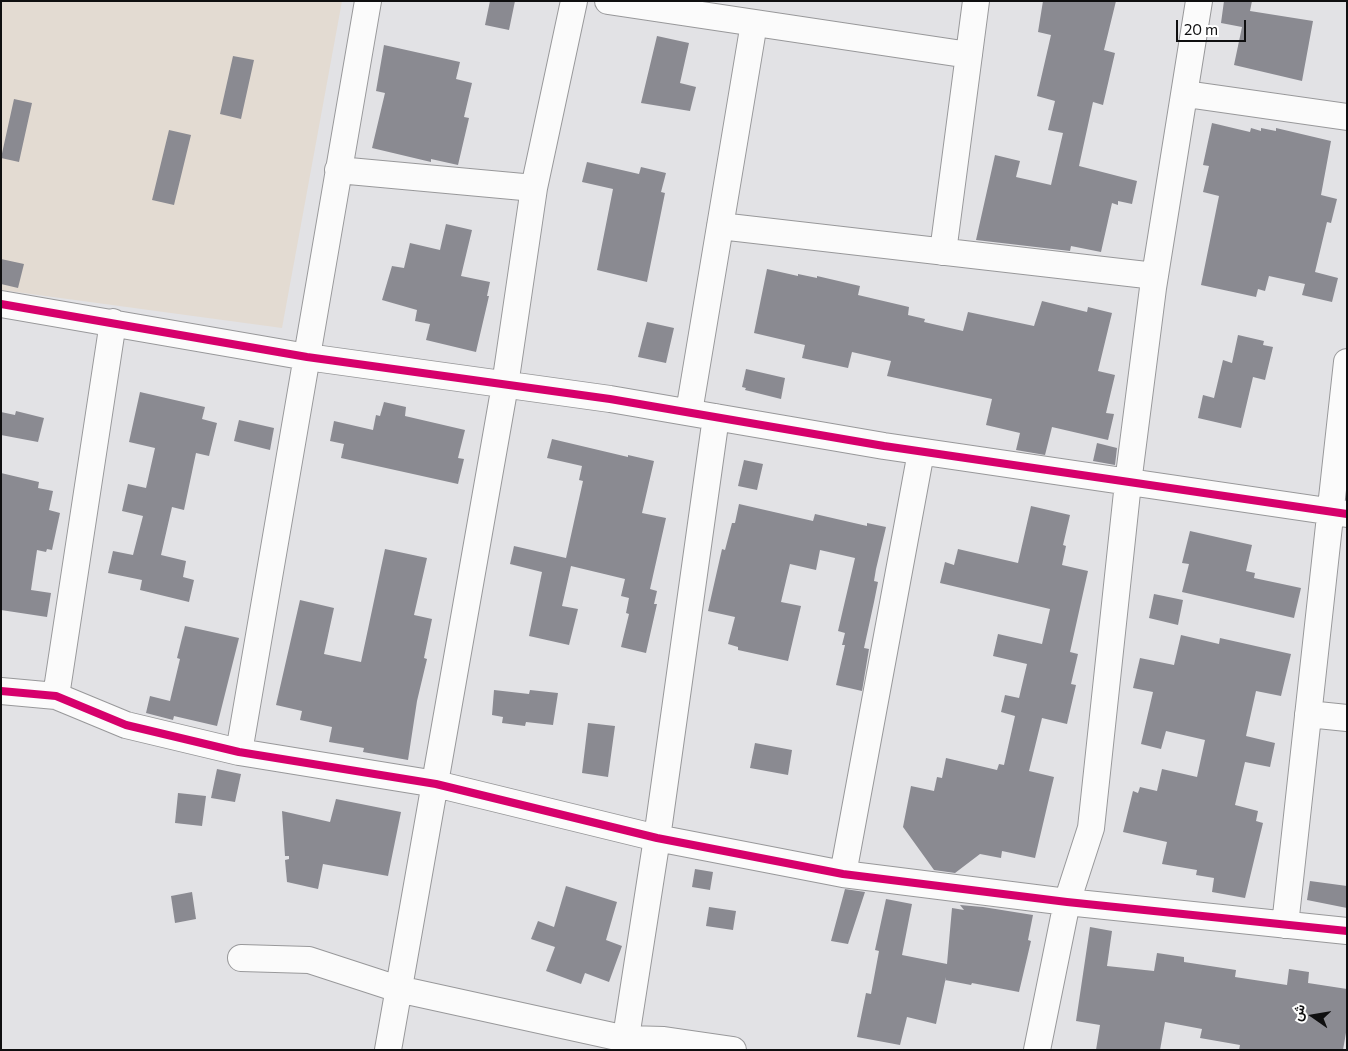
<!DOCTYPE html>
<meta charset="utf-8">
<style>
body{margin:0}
#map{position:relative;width:1348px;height:1051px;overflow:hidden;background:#e2e2e5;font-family:Commissioner,Vazirmatn,sans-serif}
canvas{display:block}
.frame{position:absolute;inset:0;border:2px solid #0f0f10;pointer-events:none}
.north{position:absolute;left:1288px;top:991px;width:50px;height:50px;-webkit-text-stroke:4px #fff;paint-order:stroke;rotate:283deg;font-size:14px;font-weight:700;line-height:20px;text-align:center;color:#0f0f10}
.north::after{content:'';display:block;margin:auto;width:18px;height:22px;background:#0f0f10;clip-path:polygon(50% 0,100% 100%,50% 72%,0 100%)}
.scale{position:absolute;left:1176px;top:20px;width:70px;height:22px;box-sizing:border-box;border:2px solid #0f0f10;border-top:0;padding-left:6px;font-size:15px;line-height:18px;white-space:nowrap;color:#0f0f10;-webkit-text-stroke:4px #fff;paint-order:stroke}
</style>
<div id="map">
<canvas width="1348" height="1051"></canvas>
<div class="frame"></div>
<div class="north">ش</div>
<div class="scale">20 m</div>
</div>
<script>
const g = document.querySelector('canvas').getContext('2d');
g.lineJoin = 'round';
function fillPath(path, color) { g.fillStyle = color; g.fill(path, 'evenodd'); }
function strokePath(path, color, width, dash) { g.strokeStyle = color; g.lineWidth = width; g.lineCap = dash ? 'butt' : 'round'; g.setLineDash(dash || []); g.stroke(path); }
fillPath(new Path2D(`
 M1,1H342L282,328L1,290Z`), '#e3dbd2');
fillPath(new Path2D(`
 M490,1H515L509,30L485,25Z
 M1043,1H1116L1104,50L1115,53L1103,105L1093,102L1079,166L1137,181L1132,204L1118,201V205L1112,203L1101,252L1071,246L1070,251L976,240L995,155L1020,161L1016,177L1051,185L1063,133L1048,130L1055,101L1037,96L1051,35L1038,32Z
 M1224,1H1252L1250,11L1313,21L1302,81L1234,65L1242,27L1221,23Z
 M657,36L689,43L680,83L696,87L690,111L641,103Z
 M384,45L460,62L456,79L472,83L464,117L469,118L458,165L431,159V162L372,148L385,93L376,91Z
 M233,56L254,60L241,119L220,114Z
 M14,99L32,103L19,162L1,158Z
 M1212,123L1250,132L1251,128L1261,131V128L1276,131V128L1331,141L1321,195L1337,199L1331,223L1327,222L1315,272L1338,278L1332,302L1302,295L1305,284L1269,276L1265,291L1258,289L1256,297L1201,285L1219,196L1203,192L1209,166L1203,165Z
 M169,130L191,135L174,205L152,200Z
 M587,162L639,174L641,167L666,173L661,192L665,193L647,282L597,270L613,189L582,182Z
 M446,224L472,230L461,276L490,282L487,296H489L476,352L426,340L430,324L415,321L417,310L382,300L392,266L404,268L410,243L440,250Z
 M1,259L24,264L18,288L1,284Z
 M767,269L798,276V274L817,278V276L860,286L858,295L909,307L908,315L925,319L924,322L963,331L968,312L1034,326L1042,301L1087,312L1088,307L1112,313L1098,371L1115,375L1106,413L1114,414L1108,440L1052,427L1045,455L1016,450L1020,433L986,425L992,399L887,376L891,361L852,352L848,368L802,358L805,345L754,333Z
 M647,322L674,328L666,363L638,357Z
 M1238,335L1264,341L1263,345L1273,347L1265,380L1253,377L1241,428L1198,418L1203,395L1214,398L1223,360L1232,363Z
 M746,369L785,378L781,399L745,390L746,388L742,387Z
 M140,392L205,407L202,419L217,423L209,456L196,453L184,510L172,507L161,555L186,561L183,577L194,580L189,602L140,590L142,580L108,573L113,551L133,555L143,516L122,511L128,484L146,488L155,448L129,442Z
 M384,402L406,407L405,416L465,430L458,458L464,459L458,484L341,458L344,444L330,441L334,421L373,430L376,415L380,416Z
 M16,411L44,418L38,442L1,435V412L15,415Z
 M239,420L274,428L270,450L234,441Z
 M552,439L628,457V455L654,461L642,513L666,518L650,589L657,591L654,604H657L646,653L621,647L629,614L626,613L629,598L621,596L625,579L571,566L562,606L578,609L569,645L529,636L542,572L510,564L514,546L566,558L583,481L579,480L582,466L547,458Z
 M1097,443L1117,448L1115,465L1093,461Z
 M744,460L763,464L757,490L738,486Z
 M1,473L39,482L38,488L53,491L49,510L60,513L52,550L47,549L46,552L37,550L31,590L51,593L47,617L1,610Z
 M739,504L813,521L815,514L867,526V523L886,527L876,569L874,581L878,582L874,602L864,648L869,649L862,691L836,685L845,645H842L845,633L838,631L855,558L820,550L816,570L790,564L781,602L801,606L788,661L738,650V647L728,644L735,617L708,611L722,549L725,550L732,523H735Z
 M1031,506L1070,515L1063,545L1066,546L1062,565L1088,571L1070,652L1078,654L1071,684L1076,685L1067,724L1042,718L1029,771L1054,777L1035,858L1002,851L1001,858L980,854L955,873L934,870L903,827L911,786L934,791L937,777L942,778L946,758L997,770L999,764L1004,765L1015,716L1001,712L1005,695L1019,698L1027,664L993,656L998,634L1042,644L1050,609L940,583L945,562L954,565L958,549L1018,563Z
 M1190,531L1252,545L1246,571L1255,573L1254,578L1301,588L1294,618L1182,592L1189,564L1182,563Z
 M385,549L427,558L414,615L432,619L424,658L427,659L417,701L408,760L363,752L364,748L329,742L332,727L300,720L302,711L276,705L300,600L334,608L324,654L361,662Z
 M1154,594L1183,600L1178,625L1149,618Z
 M185,626L239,638L217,726L174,716L173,720L146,713L150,696L170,701L180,659L177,658Z
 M1181,635L1219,644L1220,638L1291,654L1281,696L1256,691L1246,736L1275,743L1270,767L1245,762L1235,805L1258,811L1256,821L1263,823L1245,898L1212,892L1214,878L1196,875L1197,870L1162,864L1167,842L1123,832L1133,791L1138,793L1140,787L1157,791L1162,769L1197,777L1205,740L1166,731L1161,749L1141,744L1153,692L1133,688L1140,658L1174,665Z
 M494,690L529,694L530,690L558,693L553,725L526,722L525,726L502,723L503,717L492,715Z
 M588,723L615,726L608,777L582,773Z
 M755,743L792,750L788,775L750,768Z
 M217,769L241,774L235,802L211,798Z
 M178,793L206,796L202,826L175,823Z
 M336,799L401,812L388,876L323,864L318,889L287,882L285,860L289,859V856H285L282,811L330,822Z
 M695,869L713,872L710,890L692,887Z
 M1310,881L1347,886V908L1307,900Z
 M566,886L617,902L606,940L622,946L609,982L585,973L581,984L546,971L555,947L531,939L538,921L554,927Z
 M845,889L865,892L848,944L831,941Z
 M192,892L196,919L175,923L171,896Z
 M886,899L912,904L902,955L947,964L952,908L964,910L960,905L983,907L1033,915L1028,940L1031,941L1019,992L972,983L971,985L945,980L946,977L936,1024L907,1017L900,1045L857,1037L866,993L871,994L879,951L875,950Z
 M709,907L736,911L733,930L706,926Z
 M1090,927L1112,931L1107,966L1154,971L1157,953L1184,957V962L1236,970L1235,977L1287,985L1289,969L1309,972L1308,983L1347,989V1027L1343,1050H1239L1240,1045L1200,1038L1202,1029L1165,1022L1160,1050H1096L1100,1025L1076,1021Z`), '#8a8a91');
const minor = new Path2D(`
 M608,1L969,55
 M1186,94L1347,117
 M338,170L534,188
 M720,226L1155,276
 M943,252L976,1
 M1,304L307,357L610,399L884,446L1347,514
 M689,412L754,23
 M1,691L56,696L126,725L239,752L436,784L657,838L843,874L1067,902L1347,931
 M56,696L113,322
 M1308,714L1347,718
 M239,752L368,1
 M843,874L921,452
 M1285,925L1347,362
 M241,958L309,960L398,989L626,1039L664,1040L733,1050
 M388,1050L505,385L534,188L574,1
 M624,1050L657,838L716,417
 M1037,1050L1067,902L1091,828L1128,483L1153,288L1199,1`);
strokePath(minor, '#98989a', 28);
strokePath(minor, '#fbfbfb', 26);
strokePath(new Path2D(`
 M1,304L307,357L610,399L884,446L1347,514
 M1,691L56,696L126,725L239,752L436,784L657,838L843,874L1067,902L1347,931`), '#d6006c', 8);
</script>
